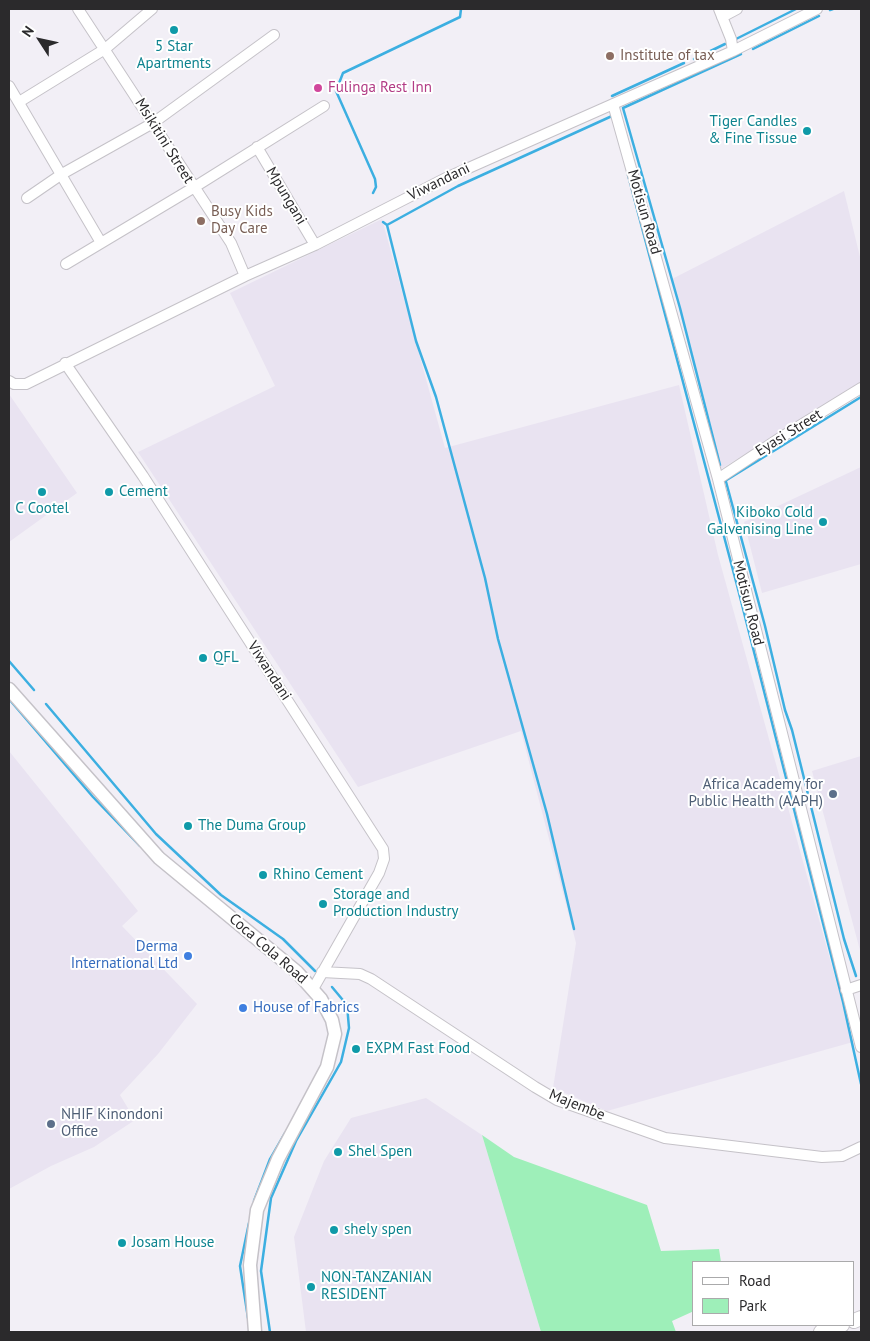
<!DOCTYPE html>
<style>
body{margin:0}
#map{position:relative;width:870px;height:1341px;overflow:hidden;background:#f2eff6;font-family:"PT Sans",sans-serif}
canvas{display:block}
.frame{position:absolute;inset:0;border:10px solid #2b2a2c;pointer-events:none}
.legend{position:absolute;left:692px;top:1261px;width:162px;height:65px;box-sizing:border-box;background:#fff;border:1px solid #aaaaab;margin:0;padding:6px 9px;list-style:none;font-size:15px;color:#2b2a2c}
.legend li{display:flex;align-items:center;gap:10px;height:25px}
.legend b{width:25px;border:1px solid #aaaaab}
.north{position:absolute;left:15px;top:15px;width:50px;height:50px;-webkit-text-stroke:4px #fff;paint-order:stroke;rotate:305deg;font-size:14px;font-weight:700;line-height:20px;text-align:center;color:#2b2a2c}
.north::after{content:'';display:block;margin:auto;width:18px;height:22px;background:#2b2a2c;clip-path:polygon(50% 0,100% 100%,50% 72%,0 100%)}
</style>
<div id="map">
<canvas width="870" height="1341"></canvas>
<div class="frame"></div>
<ul class="legend">
<li><b style="height:6px;background:#fff"></b>Road</li>
<li><b style="height:14px;background:#9eefb9"></b>Park</li>
</ul>
<div class="north">N</div>
</div>
<script>
const g = document.querySelector('canvas').getContext('2d');
g.lineJoin = 'round';
function fillPath(path, color) { g.fillStyle = color; g.fill(path, 'evenodd'); }
function strokePath(path, color, width, dash) { g.strokeStyle = color; g.lineWidth = width; g.lineCap = dash ? 'butt' : 'round'; g.setLineDash(dash || []); g.stroke(path); }
function drawText(font, color, halo, rows, align = 'center') {
  g.font = font + ' "PT Sans",sans-serif'; g.lineWidth = 4; g.setLineDash([]); g.textBaseline = 'middle'; g.strokeStyle = halo; g.fillStyle = color; for (const [text, x, y, turn = 0] of rows) {
    g.save(); g.translate(x, y); g.rotate((+turn || 0) * Math.PI / 180); g.textAlign = isNaN(turn) ? turn : align; if (halo) g.strokeText(text, 0, 0); g.fillText(text, 0, 0); g.restore();
  }
}
fillPath(new Path2D(`
 M844,191L861,261V383L721,469L672,279Z
 M382,219L445,448L679,385L718,555L853,1042L607,1111L553,1088L576,943L521,731L358,787L138,452L275,386L230,293Z
 M9,394L77,493L9,542Z
 M861,467V564L762,593L744,522Z
 M9,751L138,911L122,926L197,1004L158,1054L120,1095L135,1120L94,1147L51,1166L9,1189Z
 M861,756V954L812,771Z
 M426,1098L482,1135L541,1332H306L294,1237L324,1161L351,1118Z`), '#e9e3f1');
fillPath(new Path2D(`
 M482,1135L514,1157L647,1205L661,1251L719,1249L721,1262H694V1311L672,1321L676,1332H541Z`), '#9eefb9');
strokePath(new Path2D(`
 M830,10L833,9
 M736,39L796,9
 M753,49L819,16
 M694,59L725,44
 M612,96L684,63
 M628,175L738,589L843,1002L861,1084
 M373,193L376,187L375,179L336,91L343,73L460,17L461,9
 M383,222L387,225L416,341L436,397L485,578L498,639L547,814L574,929
 M387,225L458,186L612,116
 M720,465L680,308L623,108L741,54
 M725,478L765,626L785,710L792,730L844,939L856,976
 M725,481L861,397
 M9,661L34,690
 M9,699L93,797L140,846
 M46,704L156,834L221,895L283,939L315,971
 M254,1201L270,1159L285,1133
 M248,1318L240,1266L249,1223
 M270,1332L261,1271L271,1198L296,1141L341,1062L349,1028L347,1005L332,987`), '#3cafe1', 2.5);
const minor = new Path2D(`
 M78,9L231,243L245,276
 M719,9L731,39L733,51
 M722,17L737,9
 M9,86L100,241
 M19,102L105,49L152,9
 M613,104L718,479L861,1047
 M257,147L315,245
 M27,198L62,174L153,123L274,35
 M66,264L193,188L324,106
 M65,363L143,476L383,849L384,859L379,873L313,989
 M9,381L14,384H26L245,276L315,245L446,178L733,51L817,9
 M718,479L783,436L861,388
 M322,972L360,974L371,979L535,1087L557,1100L665,1138L822,1157L842,1156L861,1147
 M846,990L861,985`);
const major = new Path2D(`
 M9,689L159,858L297,972L321,999L332,1020L335,1034L327,1067L278,1159L257,1210L250,1265L255,1332`);
const highway = new Path2D(`
 M854,1321L861,1318
 M821,1332L842,1325`);
strokePath(minor, '#c5c2c8', 12);
strokePath(major, '#c5c2c8', 15);
strokePath(highway, '#c5c2c8', 16);
strokePath(minor, '#fff', 10);
strokePath(major, '#fff', 12);
strokePath(highway, '#fff', 14);
for (const [x, y, r, color] of [
 [174,30,5,"#0f9aa8"],
 [610,56,5,"#8d6e63"],
 [318,88,5,"#d1479c"],
 [807,131,5,"#0f9aa8"],
 [201,221,5,"#8d6e63"],
 [42,492,5,"#0f9aa8"],
 [109,492,5,"#0f9aa8"],
 [823,522,5,"#0f9aa8"],
 [203,658,5,"#0f9aa8"],
 [833,794,5,"#5c6f8a"],
 [188,826,5,"#0f9aa8"],
 [263,875,5,"#0f9aa8"],
 [323,904,5,"#0f9aa8"],
 [188,956,5,"#3f7fe0"],
 [243,1008,5,"#3f7fe0"],
 [356,1049,5,"#0f9aa8"],
 [51,1124,5,"#5c6f8a"],
 [338,1152,5,"#0f9aa8"],
 [334,1230,5,"#0f9aa8"],
 [122,1243,5,"#0f9aa8"],
 [311,1287,5,"#0f9aa8"]
]) { const dot = new Path2D(); dot.arc(x, y, r, 0, 2 * Math.PI); g.fillStyle = color; g.fill(dot); strokePath(dot, '#fff', 2); }
drawText('15px', '#0d838f', '#fff', [
 ["5 Star",174,47,"center"],
 ["Apartments",174,64,"center"],
 ["Tiger Candles",797,122,"right"],
 ["& Fine Tissue",797,139,"right"],
 ["Cement",119,492],
 ["C Cootel",42,509,"center"],
 ["Kiboko Cold",813,513,"right"],
 ["Galvenising Line",813,530,"right"],
 ["QFL",213,658],
 ["The Duma Group",198,826],
 ["Rhino Cement",273,875],
 ["Storage and",333,895],
 ["Production Industry",333,912],
 ["EXPM Fast Food",366,1049],
 ["Shel Spen",348,1152],
 ["shely spen",344,1230],
 ["Josam House",132,1243],
 ["NON-TANZANIAN",321,1278],
 ["RESIDENT",321,1295]
], 'left');
drawText('15px', '#785e54', '#fff', [
 ["Institute of tax",620,56],
 ["Busy Kids",211,212],
 ["Day Care",211,229]
], 'left');
drawText('15px', '#b23c85', '#fff', [
 ["Fulinga Rest Inn",328,88]
], 'left');
drawText('15px', '#2b2a2c', '#fff', [
 ["Msikitini Street",164,141,58],
 ["Viwandani",439,182,-26],
 ["Mpungani",286,196,59],
 ["Motisun Road",644,212,74],
 ["Eyasi Street",789,433,-32],
 ["Motisun Road",748,603,76],
 ["Viwandani",269,671,57],
 ["Coca Cola Road",268,949,41],
 ["Majembe",577,1105,22]
]);
drawText('15px', '#4e5e75', '#fff', [
 ["Africa Academy for",823,785],
 ["Public Health (AAPH)",823,802],
 ["NHIF Kinondoni",61,1115,"left"],
 ["Office",61,1132,"left"]
], 'right');
drawText('15px', '#366cbe', '#fff', [
 ["Derma",178,947],
 ["International Ltd",178,964],
 ["House of Fabrics",253,1008,"left"]
], 'right');
</script>
